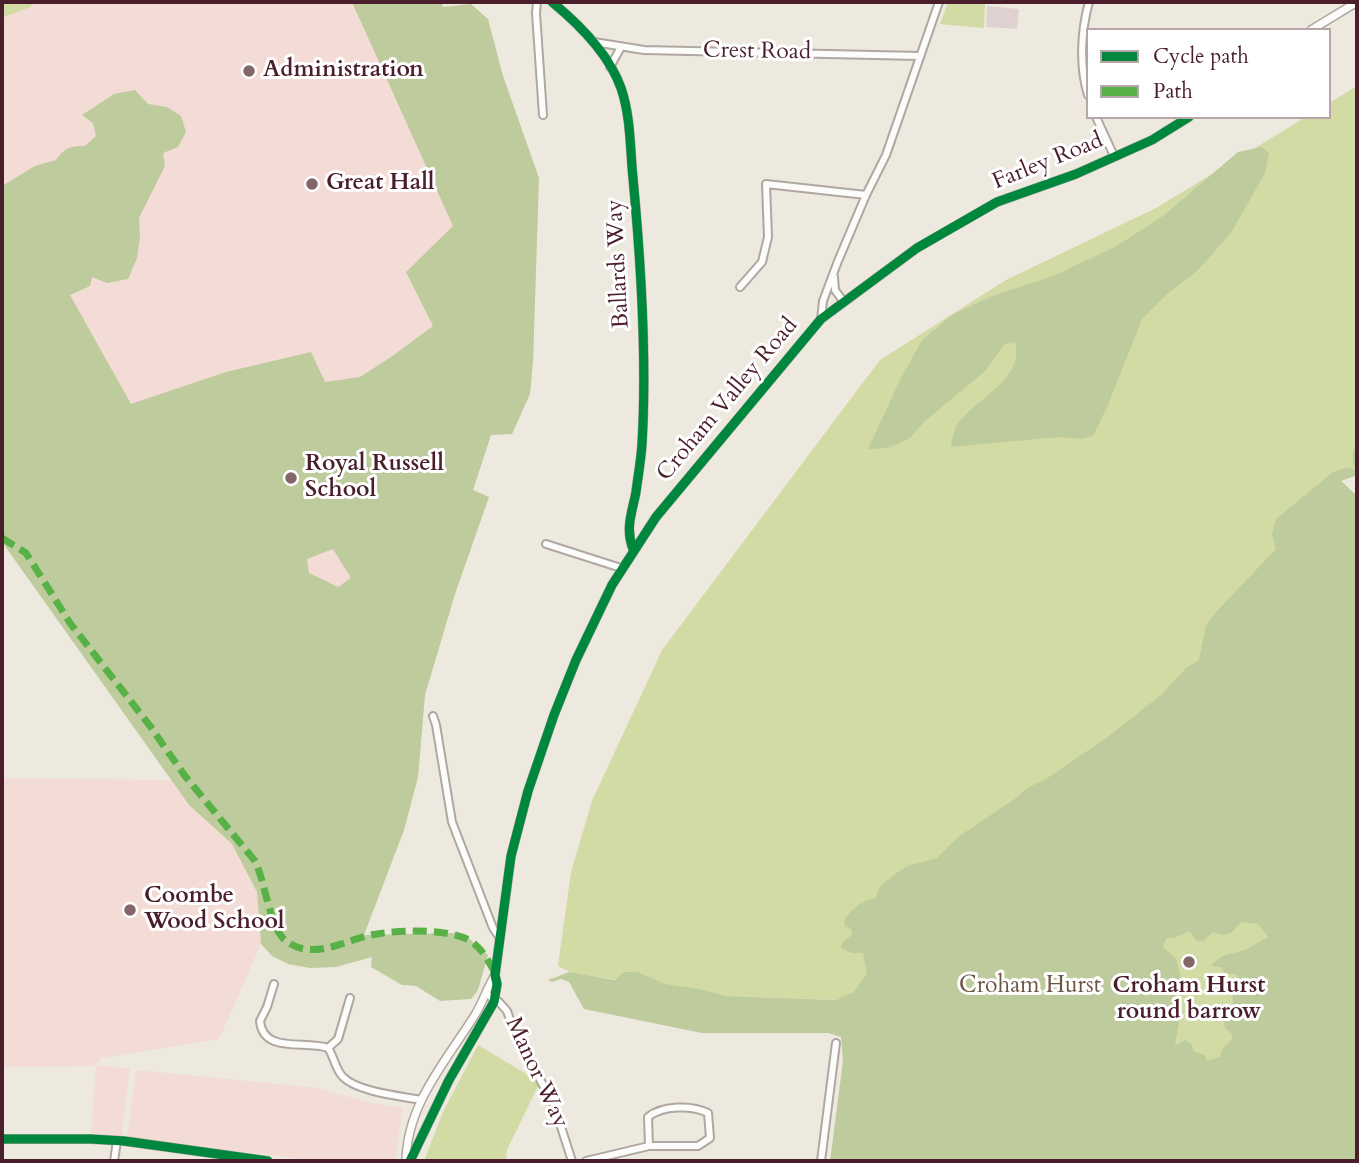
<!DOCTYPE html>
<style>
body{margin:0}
#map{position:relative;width:1359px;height:1163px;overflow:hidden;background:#eee9de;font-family:Cardo,serif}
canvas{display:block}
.frame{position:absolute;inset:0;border:4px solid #4a1f2b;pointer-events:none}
.legend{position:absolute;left:1086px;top:28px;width:245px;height:91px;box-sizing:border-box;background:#fff;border:2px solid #b7a5aa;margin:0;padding:9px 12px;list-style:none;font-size:21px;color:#4a1f2b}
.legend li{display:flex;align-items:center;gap:14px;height:35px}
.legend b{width:35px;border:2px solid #b7a5aa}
</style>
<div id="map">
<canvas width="1359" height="1163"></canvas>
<div class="frame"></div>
<ul class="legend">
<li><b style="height:9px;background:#00873e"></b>Cycle path</li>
<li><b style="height:9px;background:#57b146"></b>Path</li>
</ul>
</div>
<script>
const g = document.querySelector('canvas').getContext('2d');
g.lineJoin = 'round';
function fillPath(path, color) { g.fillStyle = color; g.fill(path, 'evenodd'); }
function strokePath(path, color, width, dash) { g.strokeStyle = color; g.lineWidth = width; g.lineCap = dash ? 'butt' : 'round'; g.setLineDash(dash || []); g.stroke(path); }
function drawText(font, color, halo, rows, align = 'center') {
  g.font = font + ' Cardo,serif'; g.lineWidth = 6; g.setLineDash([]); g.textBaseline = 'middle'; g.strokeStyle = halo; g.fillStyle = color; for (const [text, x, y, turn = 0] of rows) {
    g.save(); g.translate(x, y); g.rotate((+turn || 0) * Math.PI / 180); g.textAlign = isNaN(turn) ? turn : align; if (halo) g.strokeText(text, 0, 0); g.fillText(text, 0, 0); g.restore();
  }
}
fillPath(new Path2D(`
 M2,2H441L443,7L471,4L488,19L503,76L539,178L533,362L530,394L512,434L491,435L473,490L489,497L455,594L425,695L418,777L404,830L363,936L2,313Z
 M2,778L171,780L189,805L232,844L257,892L261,944L219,1039L101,1058L97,1065L130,1069L121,1137L91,1133L96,1066L2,1067Z
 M136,1070L318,1088L370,1103L403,1108L395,1161H318L127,1138Z`), '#f3dbd6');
fillPath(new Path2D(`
 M987,6L1019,9L1017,29L986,27Z`), '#dfd1d0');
fillPath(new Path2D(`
 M2,2H36L28,8L4,17L2,14Z
 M948,2H985L984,28L940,24Z
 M1357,86V475L1341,481L1357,496V1161L866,1001L726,996L572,973L558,966L571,872L592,801L662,650L880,360L1006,280L1156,208L1306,117H1329V103Z
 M478,1045L540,1082L507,1150L506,1161H424L443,1112Z`), '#d3dba4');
fillPath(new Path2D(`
 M352,2H441L443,7L471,4L488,19L503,76L539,178L533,362L530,394L512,434L491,435L473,490L489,497L455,594L425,695L418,777L404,830L364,935L453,933L466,936L488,955L478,990L471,999L440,1001L416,986L402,985L371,967L372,957L336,967L310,968L288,964L272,956L261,944L257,892L232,844L189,805L2,542V186L35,166L56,160C64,148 71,146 85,146L96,136L93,123L82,115L114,94L135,90L148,104L167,107L181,116L186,132L178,147L163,153L165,166L139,218L140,236L137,258L128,279L107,283L92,277L90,286L70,295L131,404L226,372L311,352L325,382L360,377L391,357L433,326L406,272L453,226ZM333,549L351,578L338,587L309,573L307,559Z
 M1262,147L1269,153L1265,173L1231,233L1198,270L1166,295L1142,319L1108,405L1093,436L1081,439L1059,437L951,447C952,440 953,432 957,425C975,399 1026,378 1015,342L1005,344L985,371L925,421L910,438L888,448L868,449L901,378L922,340L952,315L992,296L1053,276L1115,247L1163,216L1238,152Z
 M1357,443V475L1341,481L1357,496V1161H830L843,1061L841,1037L828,1033H702L584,1009L569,982L561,979L552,982L548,980L569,972L615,980L624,972H638L665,984L699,989L726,996L836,1000L854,992L867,973L863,953H852L841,948L843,942L852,935V930L845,926L844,920C853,908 860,902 875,898L881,885L898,872L908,866L937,858L958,837L1016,798L1027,788L1046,779L1109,736L1161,695L1186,668L1199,660L1206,625L1217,611L1276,549L1272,534L1276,519L1333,472L1345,468L1355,469C1352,459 1351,453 1357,443ZM1241,922L1258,924L1268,937C1261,940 1254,946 1247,949C1229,957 1227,949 1211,966L1221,967L1224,973L1235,974L1238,977L1229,991L1233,998V1011L1224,1021L1225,1028L1231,1033L1233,1038L1221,1051L1220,1057L1207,1061L1205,1055L1193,1051L1192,1044L1185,1040L1175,1045L1182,1005L1180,998L1187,982L1181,980L1176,958L1163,948L1166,938H1174L1190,931L1196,941H1203L1213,932L1222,935L1231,933Z`), '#becb9c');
const minor = new Path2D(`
 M537,2L536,13L543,115
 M594,42L644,50L920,56
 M610,67L621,47
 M1088,95C1079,66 1081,31 1089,2
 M1096,117L1114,156
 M834,277L835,290L843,301
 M740,287L762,262L768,237L766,184L866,195
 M821,319L823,301L838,261L866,195L886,155L939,2
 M546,544L621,568
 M433,716L436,725L452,822L493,928L500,938
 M274,984L267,1007L260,1021C263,1054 305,1040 328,1048C334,1056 335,1069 343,1077C358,1092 400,1096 421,1100
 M486,994L499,1002L507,1011L516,1036L554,1105L572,1161
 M328,1048L338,1039L350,998
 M2,1139H91L124,1141L268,1161
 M114,1161L117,1141
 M586,1161L649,1146H698L710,1138L708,1113C692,1105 663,1105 648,1117L649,1146
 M821,1161L836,1043`);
const tertiary = new Path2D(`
 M552,2C580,25 609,54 621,88C631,117 630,149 633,178C641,263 647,360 642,444C641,460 638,476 636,492C632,513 625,528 633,549
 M1311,30L1357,2
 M406,1161C407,1104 446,1061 475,1015C483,1002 487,988 495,975
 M410,1161L449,1080L494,1002L497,984L495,975L511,856L528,791L554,715L576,660L612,585L656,517L821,319L917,248L997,202L1076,174L1152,140L1189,117`);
strokePath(minor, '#afa7a2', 10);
strokePath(tertiary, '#afa7a2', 10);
strokePath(minor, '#fcfcfa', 6);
strokePath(tertiary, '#fcfcfa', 7);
strokePath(new Path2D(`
 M2,538L26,553L70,623L150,726L185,776L255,861C265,881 270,928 285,940C313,963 347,938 377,934C399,930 453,928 472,942C482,949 488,960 494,971`), '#57b146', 7, [14, 7]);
strokePath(new Path2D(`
 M552,2C580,25 609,54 621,88C631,117 630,149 633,178C641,263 647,360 642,444C641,460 638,476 636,492C632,513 625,528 633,549
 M2,1139H91L124,1141L268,1161
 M410,1161L449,1080L494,1002L497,984L495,975L511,856L528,791L554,715L576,660L612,585L656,517L821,319L917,248L997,202L1076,174L1152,140L1189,117`), '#00873e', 9);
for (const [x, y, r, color] of [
 [249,71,7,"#83666a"],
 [312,184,7,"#83666a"],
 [291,478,7,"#83666a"],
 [130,910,7,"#83666a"],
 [1189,962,7,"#83666a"]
]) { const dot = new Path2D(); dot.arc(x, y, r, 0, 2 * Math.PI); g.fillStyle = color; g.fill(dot); strokePath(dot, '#fff', 2.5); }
drawText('23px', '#4a1f2b', '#fff', [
 ["Crest Road",757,52,1],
 ["Farley Road",1048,162,-22],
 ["Ballards Way",619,264,-93],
 ["Croham Valley Road",728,400,-50],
 ["Manor Way",536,1073,65]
]);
drawText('bold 23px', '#4a1f2b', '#fff', [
 ["Administration",263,71],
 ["Great Hall",326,184],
 ["Royal Russell",305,465],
 ["School",305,491],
 ["Coombe",144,897],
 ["Wood School",144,923],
 ["Croham Hurst",1189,987,"center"],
 ["round barrow",1189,1013,"center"]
], 'left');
drawText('23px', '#6c5441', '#fff', [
 ["Croham Hurst",1030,987]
]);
</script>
